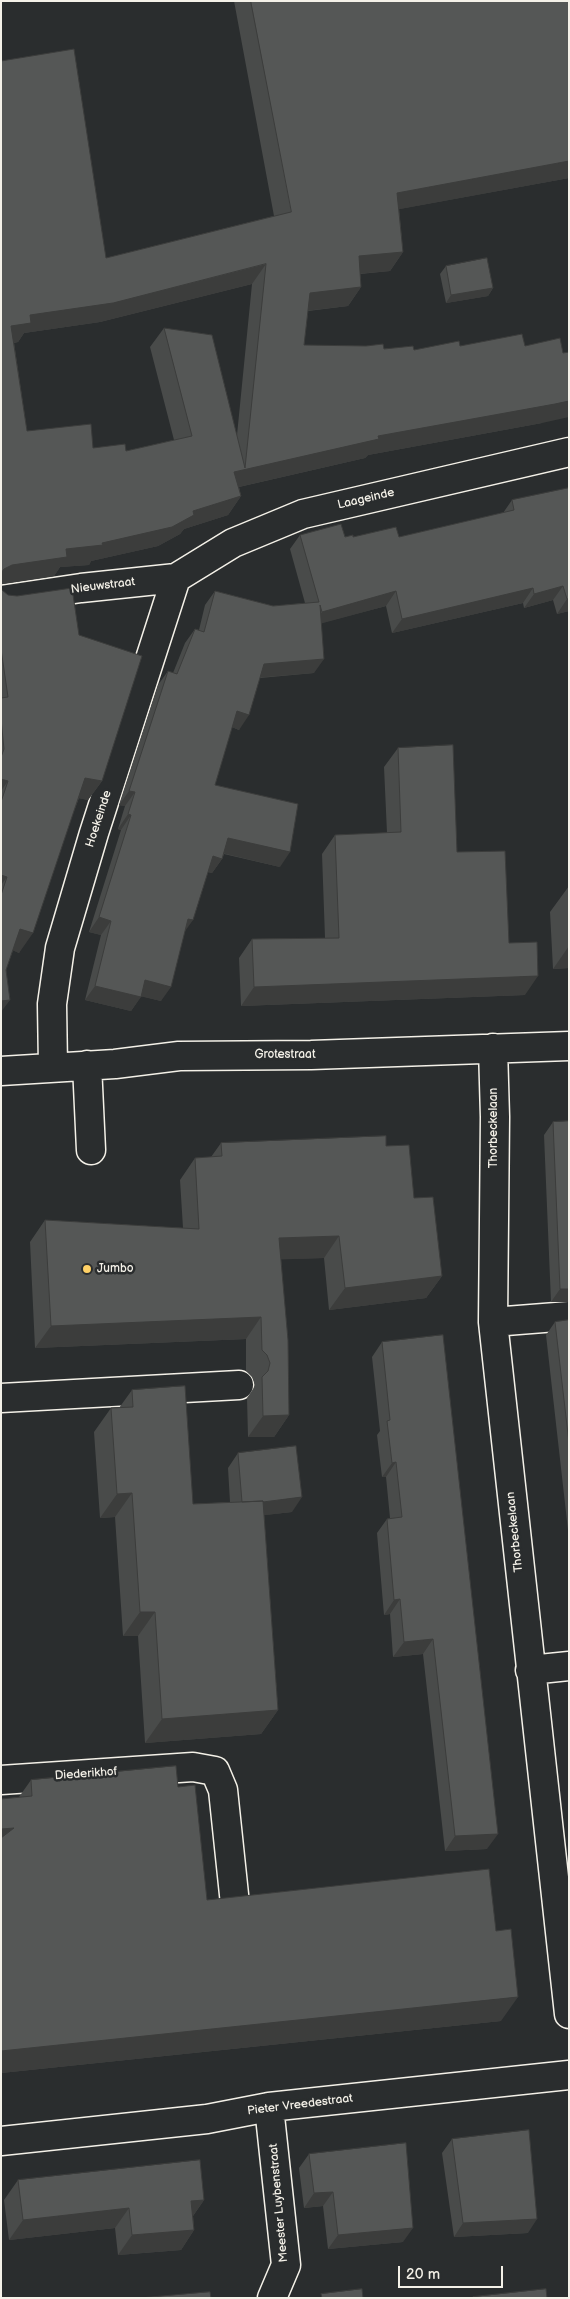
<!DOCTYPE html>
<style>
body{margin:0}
#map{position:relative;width:570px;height:2299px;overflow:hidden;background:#2a2d2e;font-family:"Balsamiq Sans",sans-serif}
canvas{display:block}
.frame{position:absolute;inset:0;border:2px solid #f4f1e8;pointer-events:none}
.scale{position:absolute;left:398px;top:2266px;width:105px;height:22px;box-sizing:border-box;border:2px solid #f4f1e8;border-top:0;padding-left:6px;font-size:15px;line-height:18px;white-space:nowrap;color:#f4f1e8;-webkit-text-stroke:4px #2a2d2e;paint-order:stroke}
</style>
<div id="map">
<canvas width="570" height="2299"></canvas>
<div class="frame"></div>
<div class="scale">20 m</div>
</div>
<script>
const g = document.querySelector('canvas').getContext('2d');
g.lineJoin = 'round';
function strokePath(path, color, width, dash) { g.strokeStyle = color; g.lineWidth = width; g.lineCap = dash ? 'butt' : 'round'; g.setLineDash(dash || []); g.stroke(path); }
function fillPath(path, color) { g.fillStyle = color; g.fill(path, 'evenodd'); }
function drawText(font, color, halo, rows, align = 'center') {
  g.font = font + ' "Balsamiq Sans",sans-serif'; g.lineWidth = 5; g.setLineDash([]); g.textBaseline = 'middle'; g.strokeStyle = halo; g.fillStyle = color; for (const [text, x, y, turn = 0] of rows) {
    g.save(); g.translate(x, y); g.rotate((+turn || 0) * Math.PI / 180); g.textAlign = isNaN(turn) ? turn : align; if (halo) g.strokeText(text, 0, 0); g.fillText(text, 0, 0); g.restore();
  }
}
const minor = new Path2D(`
 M1,600L81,588L176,578L233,543L303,514L569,452
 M493,1048L495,1117L493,1322L569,2014
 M87,1065L91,1150
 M53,1067L52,1004L60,948L94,833L176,578
 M1,1071L115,1064L179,1056L311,1055L569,1046
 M493,1322L569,1316
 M1,1398L239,1385
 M530,1670L569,1666
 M1,1780L193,1767L215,1771L223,1790L235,1904
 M269,2107L286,2265L272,2298
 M1,2141L207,2119L269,2107L569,2075`);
strokePath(minor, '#f4f1e8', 31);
strokePath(minor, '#2a2d2e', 28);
fillPath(new Path2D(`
 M234,1H569V178L399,209L403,252L390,271L360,274L361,287L348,306L308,311L304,345L414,350L460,346L542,423L368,455L365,458L239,487L241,496L228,515L184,529L180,534L158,546L91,561L89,565L60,567L54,576L1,584V61L106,258L274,216ZM252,284L237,435L164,328L150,347L174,440L126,451L93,448L27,431L14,343L18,342L24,333L100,322Z
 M446,266L493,288L488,296L446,303L440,274Z
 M569,488V611L557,614L553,600L524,608L523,603L392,633L386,606L321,623L314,673L260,678L239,730L232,727L215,785L280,867L224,854L222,859L212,873L208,872L184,933L161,1001L141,996L131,1011L85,1000L101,935L89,932L121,830L118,829L125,806L119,805L158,685L168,671L173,673L185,643L195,629L199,630L205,605L215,591L273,606L305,603L290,549L300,535L353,537H399L503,513L512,500Z
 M1,588L102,781L88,800L79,798L19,953L13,950L6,970L1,1012Z
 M398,748L509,943L525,995L241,1006L239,958L252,939L325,938L322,854L335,835L387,833L384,767Z
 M569,886V968L553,969L550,912Z
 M553,1122L569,1302H551L544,1135Z
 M221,1143L386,1146L414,1198L442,1276L426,1298L329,1310L324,1258L281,1259L289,1415L274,1437H248L247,1398L253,1389L255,1385L252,1377L246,1371V1339L35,1348L30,1242L45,1220L183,1228L180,1180L195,1158L211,1157Z
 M569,1320V1539L546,1335L555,1322Z
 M382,1342L487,1849L445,1851L423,1654L393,1657L390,1614L384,1615L377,1533L387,1519L390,1518L386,1477H382L377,1435L380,1431L372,1357Z
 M132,1390L193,1504L230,1502L228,1468L238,1453L292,1512L264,1515L278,1710L261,1734L145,1743L138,1636H123L115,1517L100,1518L94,1432L111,1408H119Z
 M31,1780L178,1787L207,1900L501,2021L1,2073V1799L19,1797Z
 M452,2139L528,2233L454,2237L442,2153Z
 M309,2154L403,2242L328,2249L323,2206L304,2208L299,2168Z
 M18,2180L204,2200L193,2216L194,2230L181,2250L118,2255L115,2228L9,2240L4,2200Z`), '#494b4a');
fillPath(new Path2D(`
 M569,161V178L384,212L397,193Z
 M403,252L390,271L345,275L359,256Z
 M266,264L252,284L100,322L24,333L18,342L1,345L11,326L30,315Z
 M361,287L348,306L296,312L310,293Z
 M493,288L488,296L446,303L451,295Z
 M569,401V417L542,423L368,455L365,458L221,491L234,472L378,436Z
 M241,496L228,515L184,529L180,534L158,546L91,561L89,565L60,567L54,576L1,584V573L4,569L12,565L66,549L102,543L193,511Z
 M563,586L553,600L524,608L534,594Z
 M533,588L523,603L392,633L402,619Z
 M396,591L386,606L312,626L322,612Z
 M567,599H569V611L557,614Z
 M324,659L314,673L254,678L264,664Z
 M237,711L249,715L239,730L227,725Z
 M85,778L102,781L88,800L72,797Z
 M1,779L8,781L1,791Z
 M129,791L135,792L125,806L119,805Z
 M128,814L131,815L121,830L118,829Z
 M228,838L290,852L280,867L218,852Z
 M213,856L222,859L212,873L203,871Z
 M1,875L7,877L1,885Z
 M99,917L111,921L101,935L89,932Z
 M188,919L193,920L183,934Z
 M20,929L33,933L19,953L7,948Z
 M569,946V968L553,969Z
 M538,976L525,995L241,1006L254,987Z
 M145,980L171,987L161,1001L135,995Z
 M95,986L141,997L131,1011L85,1000Z
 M10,1000L1,1012V1001Z
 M339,1236L324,1258L264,1260L279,1238Z
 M442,1276L426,1298L329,1310L345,1288Z
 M560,1289H569V1302H551Z
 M261,1317L246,1339L35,1348L51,1326Z
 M289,1415L274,1437H248L263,1416Z
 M396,1462L386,1477H382L392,1463Z
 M132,1493L115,1517L100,1518L117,1494Z
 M302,1497L292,1512L232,1519L242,1505Z
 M400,1599L390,1614L384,1615L394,1600Z
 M140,1612H155L138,1636H123Z
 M433,1639L423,1654L393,1657L404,1642Z
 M278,1710L261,1734L145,1743L162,1719Z
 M14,1828L1,1846V1829Z
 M498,1834L487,1849L445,1851L455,1836Z
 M518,1997L501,2021L1,2073V2051Z
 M333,2192L323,2206L304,2208L314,2193Z
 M204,2200L190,2220L191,2201Z
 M129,2208L115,2228L9,2240L23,2220Z
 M537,2219L528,2233L454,2237L463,2223Z
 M413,2228L403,2242L328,2249L338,2235Z
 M194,2230L181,2250L118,2255L132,2235Z`), '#3c3d3c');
const building = new Path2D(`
 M251,1H569V161L397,193L403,252L359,256L361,287L310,293L304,345L366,346L383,344L384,349L413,346L414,350L459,341L460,346L522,334L525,346L560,338L563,353L569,352V401L555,404L378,436L379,439L234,472L241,496L193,511L194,515L172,527L102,543L103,545L66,549L67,557L12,565L4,569L1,573V61L74,49L106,258L291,212ZM266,264L245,468L212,335L164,328L192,436L126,451L125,444L93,448L91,424L27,431L11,326L31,323L30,315L113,303Z
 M487,258L493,288L451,295L446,266Z
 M569,488V599H567L563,586L534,594L533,588L402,619L396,591L322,612L320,605L324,659L264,664L249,715L237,711L215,785L298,804L290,852L228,838L222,859L213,856L193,920L188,919L171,987L145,980L141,997L95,986L111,921L99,917L131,815L128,814L135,792L129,791L168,671L177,674L195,629L204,632L215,591L273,606L319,602L300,535L341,524L345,537L353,535V537L396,527L399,537L514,510L512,500Z
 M1,588L2,590L8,595L17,596L72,588L79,635L142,656L102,781L85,778L33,933L20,929L6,970L10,1000L1,1001V895L7,877L1,875V802L8,781L1,779V757L4,749L1,719V698L8,697L1,649Z
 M453,745L457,852L505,851L509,943L537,942L538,976L254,987L252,939L339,938L335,835L401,832L398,748Z
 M569,1121V1289H560L553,1122Z
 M386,1136V1146L409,1145L414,1198L433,1197L442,1276L345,1288L339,1236L279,1238L288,1340L289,1415L263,1416L262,1377L268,1371L270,1363L267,1355L262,1350L261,1317L51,1326L45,1220L199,1229L195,1158L222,1156L221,1143Z
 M569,1320V1443L555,1322Z
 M443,1335L498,1834L455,1836L433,1639L404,1642L400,1599L394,1600L387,1519L402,1517L396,1462L392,1463L387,1421L390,1420L382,1342Z
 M185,1386L193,1504L263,1501L278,1710L162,1719L155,1612H140L132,1493L117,1494L111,1408L133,1407L132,1390Z
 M296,1446L302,1497L263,1502V1501L242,1502L238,1453Z
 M176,1766L178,1787L195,1785L207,1900L489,1869L496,1931L511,1929L518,1997L1,2051V1838L14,1828L1,1829V1799L32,1796L31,1780Z
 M529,2130L537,2219L463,2223L452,2139Z
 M406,2143L413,2228L338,2235L333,2192L314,2193L309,2154Z
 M200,2160L204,2200L191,2201L194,2230L132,2235L129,2208L23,2220L18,2180Z
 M362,2289L363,2298H322L321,2294Z
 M546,2289L547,2298H473V2297Z
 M210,2292L211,2298H140Z`);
fillPath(building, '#555756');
strokePath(building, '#3c3d3c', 1);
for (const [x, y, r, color] of [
 [87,1269,5,"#ffd166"]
]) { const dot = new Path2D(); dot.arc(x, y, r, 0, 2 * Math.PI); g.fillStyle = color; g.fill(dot); strokePath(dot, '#2a2d2e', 2); }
drawText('12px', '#f4f1e8', '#2a2d2e', [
 ["Laageinde",366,499,-13],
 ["Nieuwstraat",103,586,-7],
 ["Hoekeinde",99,819,-72],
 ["Grotestraat",285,1055],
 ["Thorbeckelaan",494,1128,-90],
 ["Thorbeckelaan",515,1532,-96],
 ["Diederikhof",86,1774,-4],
 ["Pieter Vreedestraat",300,2105,-7],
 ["Meester Luybenstraat",279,2203,-95]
]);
drawText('12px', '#f4f1e8', '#2a2d2e', [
 ["Jumbo",97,1269]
], 'left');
</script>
